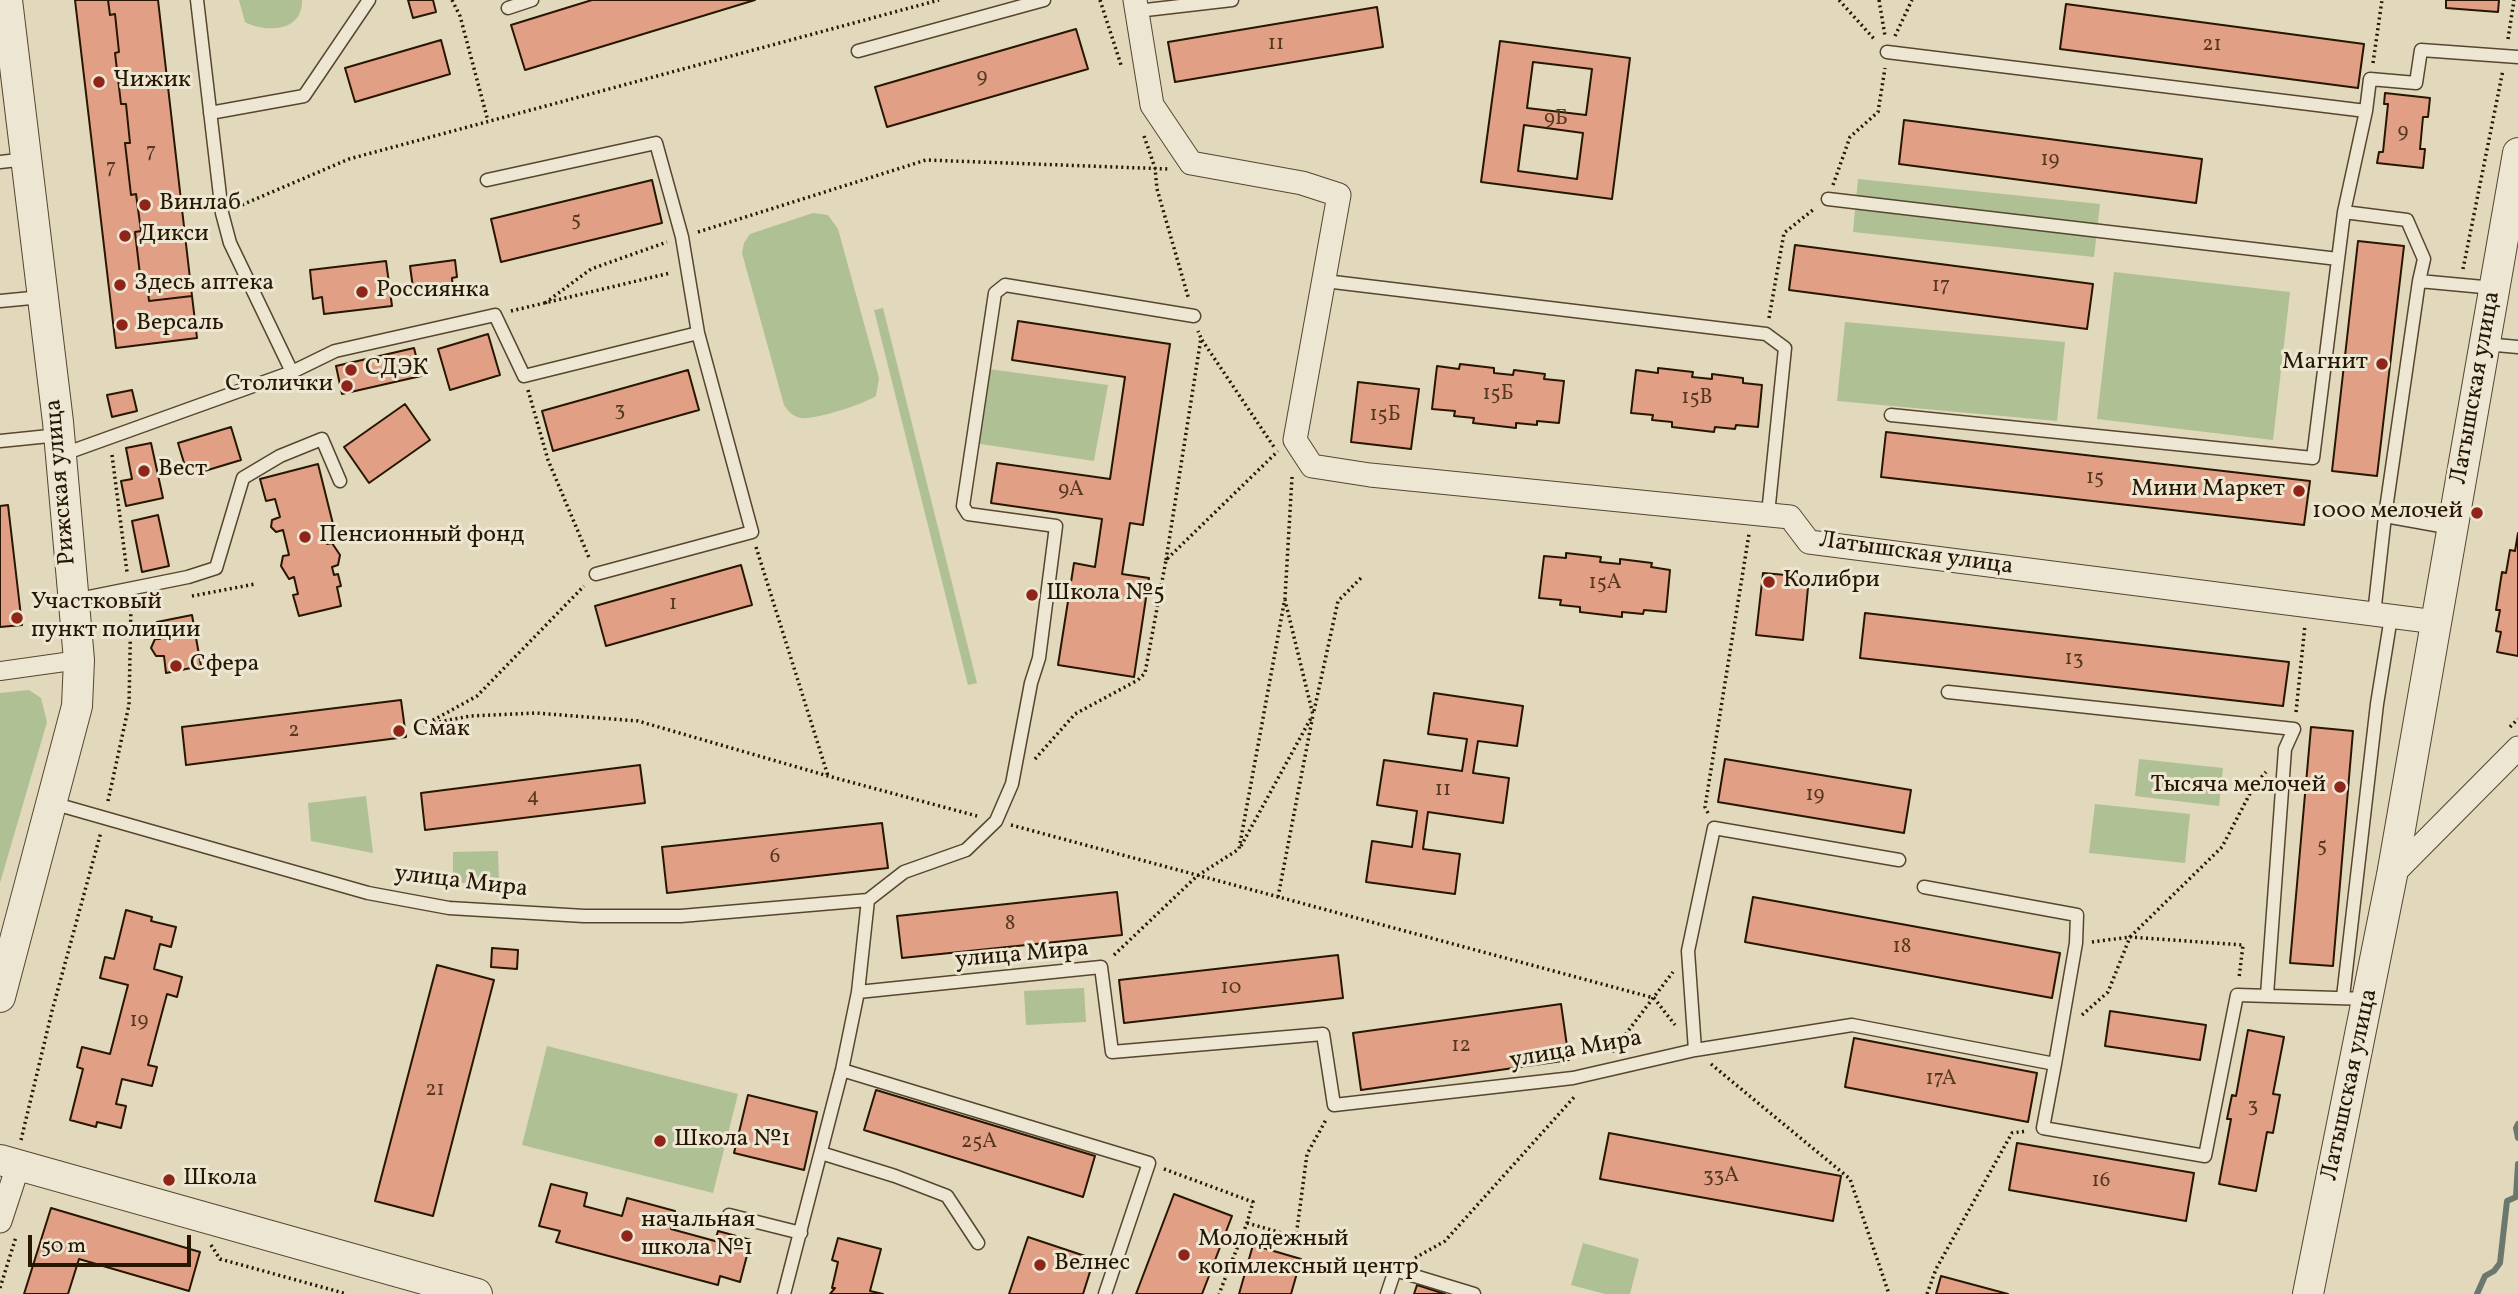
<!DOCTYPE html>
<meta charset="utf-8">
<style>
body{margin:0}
#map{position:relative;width:2518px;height:1294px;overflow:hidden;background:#e2d8bc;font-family:Vollkorn,serif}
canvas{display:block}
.scale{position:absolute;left:28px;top:1235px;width:163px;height:32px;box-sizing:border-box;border:4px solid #271600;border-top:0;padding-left:9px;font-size:21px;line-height:24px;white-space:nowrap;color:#271600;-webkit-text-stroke:5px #ece6d3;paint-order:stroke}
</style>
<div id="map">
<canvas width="2518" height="1294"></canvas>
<div class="scale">50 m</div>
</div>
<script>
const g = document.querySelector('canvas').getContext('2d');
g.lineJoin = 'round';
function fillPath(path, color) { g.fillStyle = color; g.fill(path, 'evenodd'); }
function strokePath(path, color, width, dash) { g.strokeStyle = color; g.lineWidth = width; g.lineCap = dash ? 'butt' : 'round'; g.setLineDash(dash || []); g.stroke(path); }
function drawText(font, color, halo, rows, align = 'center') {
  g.font = font + ' Vollkorn,serif'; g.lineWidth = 6; g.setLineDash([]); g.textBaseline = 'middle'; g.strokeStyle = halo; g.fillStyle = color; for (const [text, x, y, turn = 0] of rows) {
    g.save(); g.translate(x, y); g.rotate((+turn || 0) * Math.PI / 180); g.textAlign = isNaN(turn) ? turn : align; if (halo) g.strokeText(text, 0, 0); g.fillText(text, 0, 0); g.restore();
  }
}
fillPath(new Path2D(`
 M239,0H302C303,32 266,33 245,22Z
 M1858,179L2100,204L2094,257L1853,232Z
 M813,213L828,215L838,229L879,378L876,396C864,404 815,420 801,418C792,416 789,412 784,405L742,253L744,243L750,234Z
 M2114,272L2290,292L2273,440L2097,419Z
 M883,308L977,683L968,685L874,310Z
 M1845,322L2065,342L2057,421L1837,401Z
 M988,369L1108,385L1094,461L974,443Z
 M29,690L41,698L47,722L0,883V693Z
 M2139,759L2223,768L2219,806L2135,796Z
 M366,796L373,853L311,841L308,803Z
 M2095,804L2190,814L2185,863L2089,853Z
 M498,851L499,882L453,883V852Z
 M1084,988L1086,1022L1026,1025L1024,991Z
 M547,1046L738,1094L713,1193L522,1145Z
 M1583,1243L1639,1259L1630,1294H1605L1571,1285Z`), '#aec094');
strokePath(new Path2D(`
 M2518,1124L2516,1128L2518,1138
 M2477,1294L2485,1276L2494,1271L2500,1263L2507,1201L2516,1197L2518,1164`), '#6a786e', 6);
const building = new Path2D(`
 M75,0H108L110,15L115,14L119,52L115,53L121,104H126L130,143H125L131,195L136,194L141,231L135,232L141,283L147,282L149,301L192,296L197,338L116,348Z
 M108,0H158L192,296L149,301L147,282L141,283L135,232L141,231L136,194L131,195L125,143H130L126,104H121L115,53L119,52L115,14L110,15Z
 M408,0H433L436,12L413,18Z
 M592,0H755L525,70L511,25Z
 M2446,0H2499L2498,12L2446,8Z
 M2066,4L2364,44L2358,88L2060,49Z
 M1377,7L1383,47L1175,82L1168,42Z
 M1076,29L1088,69L887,127L875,87Z
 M441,40L450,74L355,102L345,68Z
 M1500,41L1630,58L1612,199L1481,182ZM1533,62L1592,69L1586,115L1527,108ZM1524,125L1583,133L1577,179L1518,171Z
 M2385,93L2430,98L2428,117H2423L2420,149H2425L2423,168L2377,163L2379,152H2383L2388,104H2384Z
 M1904,120L2202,159L2196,203L1899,164Z
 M652,180L662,223L501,262L491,219Z
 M2358,241L2404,246L2377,476L2332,471Z
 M1795,245L2093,284L2087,329L1789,290Z
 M455,260L457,277L452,278L453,290L414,295L410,266Z
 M386,261L392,306L324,314L322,297L313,299L310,270Z
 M1018,321L1170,344L1143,525L1130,523L1122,574L1149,578L1134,677L1058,665L1074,563L1095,567L1102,519L991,503L997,463L1110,479L1125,377L1012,360Z
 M488,334L500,375L450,390L438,349Z
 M414,348L421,376L342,394L336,366Z
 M1460,364L1494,368V373L1513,375L1514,370L1545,374L1544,379L1564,381L1559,423L1537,421V425L1516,423V428L1473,423L1474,418L1454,416L1455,411L1432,409L1437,366L1459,369Z
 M1658,368L1693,372L1692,377L1712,379V374L1743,378V383L1762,385L1758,427L1736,425L1735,429L1715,427L1714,432L1672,427V422L1652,420L1653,415L1631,413L1636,370L1658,373Z
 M688,370L699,410L553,451L542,411Z
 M1358,382L1419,389L1411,449L1351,442Z
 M132,390L137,411L112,417L107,395Z
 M405,404L430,440L369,483L344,447Z
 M231,427L241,460L188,476L178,443Z
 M1886,432L2310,481L2304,525L1881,477Z
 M151,443L163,498L126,506L121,481L132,479L126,448Z
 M318,464L333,524L322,527L327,544L332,543L340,555L338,565L332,567L334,575L338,574L341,586L337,587L341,606L299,616L293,595L298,594L294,577L289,579L281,566L283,556L289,555L283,530L276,532L271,527L272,520L280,517L275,499L266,501L260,479Z
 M8,505L22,625L0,627V506Z
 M158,515L169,566L142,572L132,521Z
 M2518,533V656L2497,652L2501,632L2496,631L2500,610H2496L2502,572L2506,573L2510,550L2515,551Z
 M1566,553L1601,557L1600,562L1620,564V559L1652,563L1651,567L1670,570L1666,612L1644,610L1643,614L1622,612V617L1580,612V607L1560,605L1561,600L1539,598L1544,556L1566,558Z
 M741,565L752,605L606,646L595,606Z
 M1763,573L1809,577L1803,640L1756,635Z
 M1865,613L2289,662L2283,706L1860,658Z
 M192,615L201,666L166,673L164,656H156L151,648L155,639H160L157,622Z
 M1434,693L1523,706L1517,746L1478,741L1473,773L1509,778L1503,823L1428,812L1423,849L1460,854L1455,894L1366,882L1372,841L1412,847L1417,811L1377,805L1384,760L1462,771L1467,739L1428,734Z
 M401,700L406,737L186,765L182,727Z
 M2311,727L2353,731L2333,966L2290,963Z
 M1725,759L1911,790L1904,833L1718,802Z
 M640,765L645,803L425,830L421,793Z
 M882,823L888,868L667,893L662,847Z
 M1117,892L1122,935L902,958L897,916Z
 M1753,897L2060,953L2052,998L1745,942Z
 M126,910L152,917L151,921L176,927L171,947L160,944L154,969L182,977L177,997L167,994L148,1065L157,1067L152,1086L122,1079L116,1104L126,1106L121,1128L97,1122L96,1127L70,1120L83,1069L77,1067L82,1047L110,1054L128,985L100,978L105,957L114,959Z
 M492,948L518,950L517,969L491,967Z
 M1338,955L1343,998L1124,1023L1119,980Z
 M437,965L494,980L433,1216L375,1201Z
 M1561,1004L1569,1060L1361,1090L1353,1033Z
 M2110,1011L2206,1025L2200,1060L2105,1046Z
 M2248,1030L2284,1037L2273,1094L2280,1095L2273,1133L2267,1132L2256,1191L2219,1184L2231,1119H2227L2232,1095L2236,1096Z
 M1854,1038L2037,1073L2028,1122L1845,1087Z
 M876,1090L1095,1156L1083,1197L864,1130Z
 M748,1095L817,1112L804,1170L734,1153Z
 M1609,1133L1841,1176L1833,1221L1600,1179Z
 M2017,1143L2194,1173L2186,1221L2009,1190Z
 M551,1184L587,1193L584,1206L622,1216L627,1198L675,1211L671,1229L715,1241L718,1231L751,1240L740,1282L720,1276L718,1285L556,1242L560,1231L539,1226Z
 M1174,1194L1232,1216L1202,1294H1136Z
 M51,1208L200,1252L189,1291L79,1259L68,1294H24Z
 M1028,1237L1094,1259L1083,1294H1009Z
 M838,1238L881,1249L870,1291L883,1294H830L835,1288H832L838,1262L832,1260Z
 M1253,1245L1301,1259L1291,1294H1239Z
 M1941,1276L2008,1294H1936Z
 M1417,1285L1445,1294H1414Z`);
fillPath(building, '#e19f85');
strokePath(building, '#271600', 2);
const service = new Path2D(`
 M197,0L222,213L230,243L292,372
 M508,8L532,0
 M1137,11L1232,0
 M858,51L1044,0
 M1887,52L2366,111L2370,79L2416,83L2421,50L2518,57
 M210,113L304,96L369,0
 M0,162L26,159
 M1828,199L2338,259
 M2344,212L2366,111
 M1325,281L1766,334L1785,348L1768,514
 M0,301L42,297
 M2485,344L2518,347
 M1891,415L2313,458L2344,212L2407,220L2424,259L2419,281
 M0,441L59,435
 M61,455L292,372L335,351L495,315L524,376L698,333L682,237L656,143L487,180
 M2452,528L2385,516L2419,281L2494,288
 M596,574L752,532L698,333
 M74,600L188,577L216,568L243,478L280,456L322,439L340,481
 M2374,614L2385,516
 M1948,692L2294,729L2285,749L2267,995
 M52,803L368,893L449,908L584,916H681L868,900L858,992L1101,967L1112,1052L1323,1034L1334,1105L1573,1078L1695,1050L1852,1025L2055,1064L2076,943L2077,915L1924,887
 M868,900L904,872L966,850L996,821L1012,784L1031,683L1039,658L1056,526L968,514L963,506L995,293L1005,285L1194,316
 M2343,997L2377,704L2391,617
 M1695,1050L1688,951L1714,828L1899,860
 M2055,1064L2043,1128L2205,1156L2237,995L2369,999
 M842,1070L1149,1163L1105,1294
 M821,1153L895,1176L947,1196L978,1243
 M729,1215L801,1233
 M784,1294L842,1070L858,992
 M1387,1294L1395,1270L1474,1294`);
const pedestrian = new Path2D(`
 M0,671L79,660`);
const minor = new Path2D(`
 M1135,0L1152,105L1191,163L1302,183L1339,195L1295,440L1312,466L1370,475L1790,517L1809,542L2436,622
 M2392,875L2518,748
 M0,1221L18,1166`);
const tertiary = new Path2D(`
 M0,997L77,706L79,660L58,422L7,0
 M0,1160L477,1294
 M2308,1294L2392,875L2518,153`);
strokePath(service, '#56462f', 15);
strokePath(pedestrian, '#56462f', 20);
strokePath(minor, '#56462f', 25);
strokePath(tertiary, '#56462f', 32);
strokePath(new Path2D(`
 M452,0L460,16L488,121
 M1100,0L1121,65
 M1839,0L1875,40
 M1879,0L1885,36
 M1895,36L1912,0
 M2508,39L2514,0
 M2373,63L2382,0
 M1144,136L1155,168L1157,189L1189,300
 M1833,185L1850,137L1878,112L1885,68
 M237,207L349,159L939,0
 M698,232L926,160L1169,169
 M2463,269L2503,70
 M545,303L591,269L667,242
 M511,311L670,273
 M1769,318L1784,233L1814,209
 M1202,340L1274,447
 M528,390L548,460L590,560
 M112,455L127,572
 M756,547L828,776
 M1166,560L1201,338L1198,331
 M192,596L255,584
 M1314,711L1338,601L1361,578
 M2296,712L2305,625
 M428,723L477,696L584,586
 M423,725L470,716L536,713L638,721L828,776L977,816
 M2510,727L2518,719
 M1035,759L1075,714L1138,680L1145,673L1166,560L1278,451
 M108,801L129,705L131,604
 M1708,813L1705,807L1749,534
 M1011,825L1654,998L1675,1025
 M1241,846L1311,718
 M1278,897L1313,715L1285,600
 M2092,942L2130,937L2222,847L2255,784L2266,772
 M1114,955L1197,876L1239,849L1285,598L1292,477
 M2082,1015L2108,992L2130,937L2243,945L2239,978
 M1612,1052L1673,972
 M1711,1064L1850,1179L1889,1294
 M21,1140L52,1011L101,832
 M1164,1169L1253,1202L1247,1223L1219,1294
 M1247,1223L1296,1237L1307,1154L1327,1118
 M211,1245L220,1259L347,1294
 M1415,1258L1445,1241L1576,1095
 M0,1288L16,1237
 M1927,1294L1936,1269L2012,1133L2027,1131`), '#271600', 3.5, [2, 3.5]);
strokePath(service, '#ece6d3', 12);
strokePath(pedestrian, '#ece6d3', 18);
strokePath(minor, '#ece6d3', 23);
strokePath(tertiary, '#ece6d3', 30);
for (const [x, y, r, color] of [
 [99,82,7,"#8f2418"],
 [145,205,7,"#8f2418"],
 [125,236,7,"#8f2418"],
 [120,285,7,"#8f2418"],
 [362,292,7,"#8f2418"],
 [122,325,7,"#8f2418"],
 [2382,364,7,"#8f2418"],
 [351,370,7,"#8f2418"],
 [347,386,7,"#8f2418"],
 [144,471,7,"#8f2418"],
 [2299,491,7,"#8f2418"],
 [2477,513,7,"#8f2418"],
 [305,537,7,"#8f2418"],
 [1769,582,7,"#8f2418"],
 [1032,595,7,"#8f2418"],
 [17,618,7,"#8f2418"],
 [176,666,7,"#8f2418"],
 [399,731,7,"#8f2418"],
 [2340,787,7,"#8f2418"],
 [660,1141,7,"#8f2418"],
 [169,1180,7,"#8f2418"],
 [627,1236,7,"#8f2418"],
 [1184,1255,7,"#8f2418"],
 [1040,1265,7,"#8f2418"]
]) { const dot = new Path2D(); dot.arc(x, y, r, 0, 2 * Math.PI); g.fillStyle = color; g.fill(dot); strokePath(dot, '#ece6d3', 2.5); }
drawText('21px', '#563821', null, [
 ["11",1276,45],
 ["21",2212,46],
 ["9",982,78],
 ["9Б",1556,120],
 ["9",2403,133],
 ["7",151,153],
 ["19",2050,161],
 ["7",111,169],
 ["5",576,221],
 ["17",1941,287],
 ["15Б",1498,395],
 ["15В",1697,399],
 ["3",620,411],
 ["15Б",1385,416],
 ["15",2095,479],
 ["9А",1071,491],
 ["15А",1605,584],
 ["1",673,605],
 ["13",2074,660],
 ["2",294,732],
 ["11",1443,791],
 ["19",1815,796],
 ["4",533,798],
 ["5",2322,847],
 ["6",775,858],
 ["8",1010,925],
 ["18",1902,948],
 ["10",1231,989],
 ["19",139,1022],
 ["12",1461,1047],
 ["17А",1941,1080],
 ["21",435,1091],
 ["3",2253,1107],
 ["25А",979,1143],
 ["33А",1721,1177],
 ["16",2101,1182]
]);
drawText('24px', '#271600', '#ece6d3', [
 ["Чижик",113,82],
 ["Винлаб",159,205],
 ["Дикси",139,236],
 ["Здесь аптека",134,285],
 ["Россиянка",376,292],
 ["Версаль",136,325],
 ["Магнит",2368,364,"right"],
 ["СДЭК",365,370],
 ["Столички",333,386,"right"],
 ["Вест",158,471],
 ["Мини Маркет",2285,491,"right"],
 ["1000 мелочей",2463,513,"right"],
 ["Пенсионный фонд",319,537],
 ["Колибри",1783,582],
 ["Школа №5",1046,595],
 ["Участковый",31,604],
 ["пункт полиции",31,632],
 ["Сфера",190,666],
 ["Смак",413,731],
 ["Тысяча мелочей",2326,787,"right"],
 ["Школа №1",674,1141],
 ["Школа",183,1180],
 ["начальная",641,1222],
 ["школа №1",641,1250],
 ["Молодежный",1198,1241],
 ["копмлексный центр",1198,1269],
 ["Велнес",1054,1265]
], 'left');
drawText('24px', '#271600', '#ece6d3', [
 ["Латышская улица",2477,388,-80],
 ["Рижская улица",62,482,-95],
 ["Латышская улица",1916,555,8],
 ["улица Мира",461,883,7],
 ["улица Мира",1022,956,-5],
 ["улица Мира",1576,1051,-10],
 ["Латышская улица",2351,1085,-78]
]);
</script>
